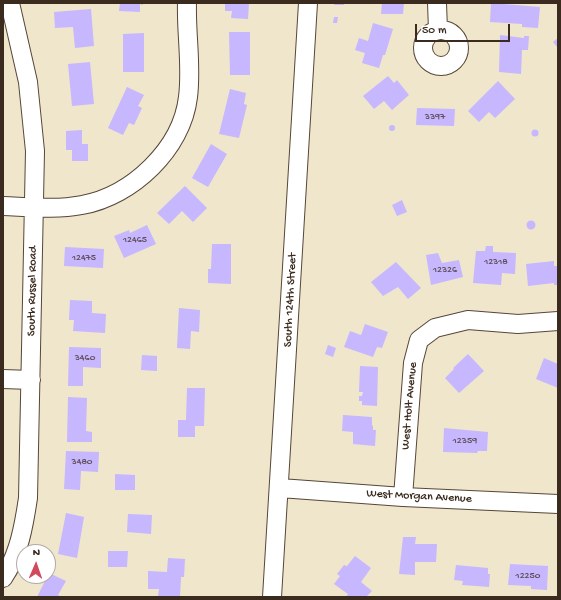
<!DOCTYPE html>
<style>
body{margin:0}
#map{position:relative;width:561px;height:600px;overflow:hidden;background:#efe6cb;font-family:"Gochi Hand",sans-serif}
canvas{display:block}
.frame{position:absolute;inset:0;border:4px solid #3b2a1e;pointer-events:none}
.north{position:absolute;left:16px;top:544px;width:40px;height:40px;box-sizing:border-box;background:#fff;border:1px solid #b1aaa5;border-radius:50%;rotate:2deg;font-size:11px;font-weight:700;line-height:16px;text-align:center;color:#3b2a1e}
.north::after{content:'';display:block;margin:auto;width:14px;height:18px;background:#d1495b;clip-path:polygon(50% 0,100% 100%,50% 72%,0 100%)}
.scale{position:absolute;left:415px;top:24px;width:95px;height:18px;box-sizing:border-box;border:2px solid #3b2a1e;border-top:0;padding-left:5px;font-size:12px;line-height:14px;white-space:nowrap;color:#3b2a1e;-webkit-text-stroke:3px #fff;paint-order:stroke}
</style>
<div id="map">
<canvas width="561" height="600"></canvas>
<div class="frame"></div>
<div class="north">N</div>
<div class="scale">50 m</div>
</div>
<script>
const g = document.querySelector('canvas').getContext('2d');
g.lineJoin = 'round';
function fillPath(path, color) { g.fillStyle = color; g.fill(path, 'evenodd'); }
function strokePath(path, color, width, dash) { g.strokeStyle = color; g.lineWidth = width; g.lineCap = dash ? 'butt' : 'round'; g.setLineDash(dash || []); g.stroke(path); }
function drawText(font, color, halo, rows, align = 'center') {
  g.font = font + ' "Gochi Hand",sans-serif'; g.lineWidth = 3.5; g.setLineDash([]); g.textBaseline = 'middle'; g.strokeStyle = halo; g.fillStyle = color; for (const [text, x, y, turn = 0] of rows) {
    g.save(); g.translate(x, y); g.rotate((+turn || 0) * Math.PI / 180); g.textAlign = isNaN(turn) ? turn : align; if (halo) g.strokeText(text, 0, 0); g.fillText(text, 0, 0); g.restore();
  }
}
fillPath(new Path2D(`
 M120,3H143V5L140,4V12L119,11Z
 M225,3H249L248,19L231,18L232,11H225Z
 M335,3H344V5H334Z
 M382,3H404L403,14H381Z
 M491,3L540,7L538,28L522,27V24L490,22Z
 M91,9L94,46L75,48L73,27L55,28L54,12Z
 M334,17H338L337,23H333Z
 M373,23L393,29L385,55H383L379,68L362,63L365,53L355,50L359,38L368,41Z
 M229,32H250V75H230Z
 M144,33V72H123V34Z
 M500,35L524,38V36H529L528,50H522L521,74L499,72Z
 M558,38V48L553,42Z
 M90,62L94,104L72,106L68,64Z
 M388,76L394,83L397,80L409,95L392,110L384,101L374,109L363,96Z
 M498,81L515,99L495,118L489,112L479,122L468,111Z
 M127,87L144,95L138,106L142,108L134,125L129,123L123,135L108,128Z
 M230,89L246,93L244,104L247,105L239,138L219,134Z
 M417,108L455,109L454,126L416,125Z
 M389 128a3 3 0 1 1 6 0a3 3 0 1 1-6 0Z
 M531.5 133a3.5 3.5 0 1 1 7 0a3.5 3.5 0 1 1-7 0Z
 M82,130V144H88V161H72V150H66V131Z
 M211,144L227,154L208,187L192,178Z
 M185,186L207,208L193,222L182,211L169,224L157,213Z
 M402,200L407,212L397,216L392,205Z
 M526.5 225a4.5 4.5 0 1 1 9 0a4.5 4.5 0 1 1-9 0Z
 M147,225L156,244L124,258L114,236L129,230L130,233Z
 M212,244H231V284L208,283V269H211Z
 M486,246H493V252L516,253L515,274L502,273L501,285L473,283L476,251H485Z
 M65,247L104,249L103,268L64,266Z
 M438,253L442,263L459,260L463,277L431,285L426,255Z
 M554,261V266H558V285H554V283L528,286L526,264Z
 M396,262L421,288L408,299L398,287L383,296L371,282Z
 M70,300L92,301V313L106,314L105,333L73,331L74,320H69Z
 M179,308L200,310L199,332L191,331L190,349L177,348Z
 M365,324L388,332L382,348L377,347L373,357L344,347L350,331L361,335Z
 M328,345L336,348L333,357L325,354Z
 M69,347L101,348V368L83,367V386H68Z
 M468,354L484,371L459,393L445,378L454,369L453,368Z
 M142,355L157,356V371L141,370Z
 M544,358L558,364V388L536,379Z
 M360,366L378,367L377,406L362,405V401H359V396H362L363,392H359Z
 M187,388H205L204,426H195V437H178V420H186Z
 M68,397L87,398L86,431L92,432V442H67Z
 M343,415L372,417V425L373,426V430H376L375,446L353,444V432L342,431Z
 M444,428L488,432L487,451H478L477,453L443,452Z
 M66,451L99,452L98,472L81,471L80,490L64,489Z
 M115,474L135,475V490H115Z
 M66,513L84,517L77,558L58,554Z
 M128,514L152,515L151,534L127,532Z
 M403,537H416L415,544H437L436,562H415V575L399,574Z
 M108,551H128L127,567H108Z
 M355,556L371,568L361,582L372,591L366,597H346L348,594L334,584L340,576L337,574L344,565L347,566Z
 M168,558L185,559L184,577H181L180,597L158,596L159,589H148V571L167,572Z
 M510,564L548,566L547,590L531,589V586L508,585Z
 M456,565L488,568V574H490L489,587L462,585L463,581L454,580Z
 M49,573L66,581L58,595L62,597H37Z`), '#c6b7ff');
const minor = new Path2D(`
 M437,3L438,30
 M423 48a18 18 0 1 1 36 0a18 18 0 1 1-36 0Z
 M3,206C29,207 56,210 82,205C132,196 182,149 188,97C192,66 186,34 187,3
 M3,379L31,380
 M280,488L403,497L558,504
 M403,497L413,363L419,340L435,328L468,320L518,324L558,321
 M3,578C19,555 24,525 28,498L35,151L28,82L10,3
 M272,597L308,3`);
strokePath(minor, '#564638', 20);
strokePath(minor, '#fff', 18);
drawText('10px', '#5e4d56', null, [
 ["3397",435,117],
 ["12465",135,240],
 ["12475",84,258],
 ["12318",496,262],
 ["12326",445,270],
 ["3460",85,358],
 ["12359",465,441],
 ["3480",82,462],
 ["12250",528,576]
]);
drawText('12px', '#3b2a1e', '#fff', [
 ["South Russel Road",33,291,-89],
 ["South 124th Street",291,300,-87],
 ["West Holt Avenue",410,406,-85],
 ["West Morgan Avenue",419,497,3]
]);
</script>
